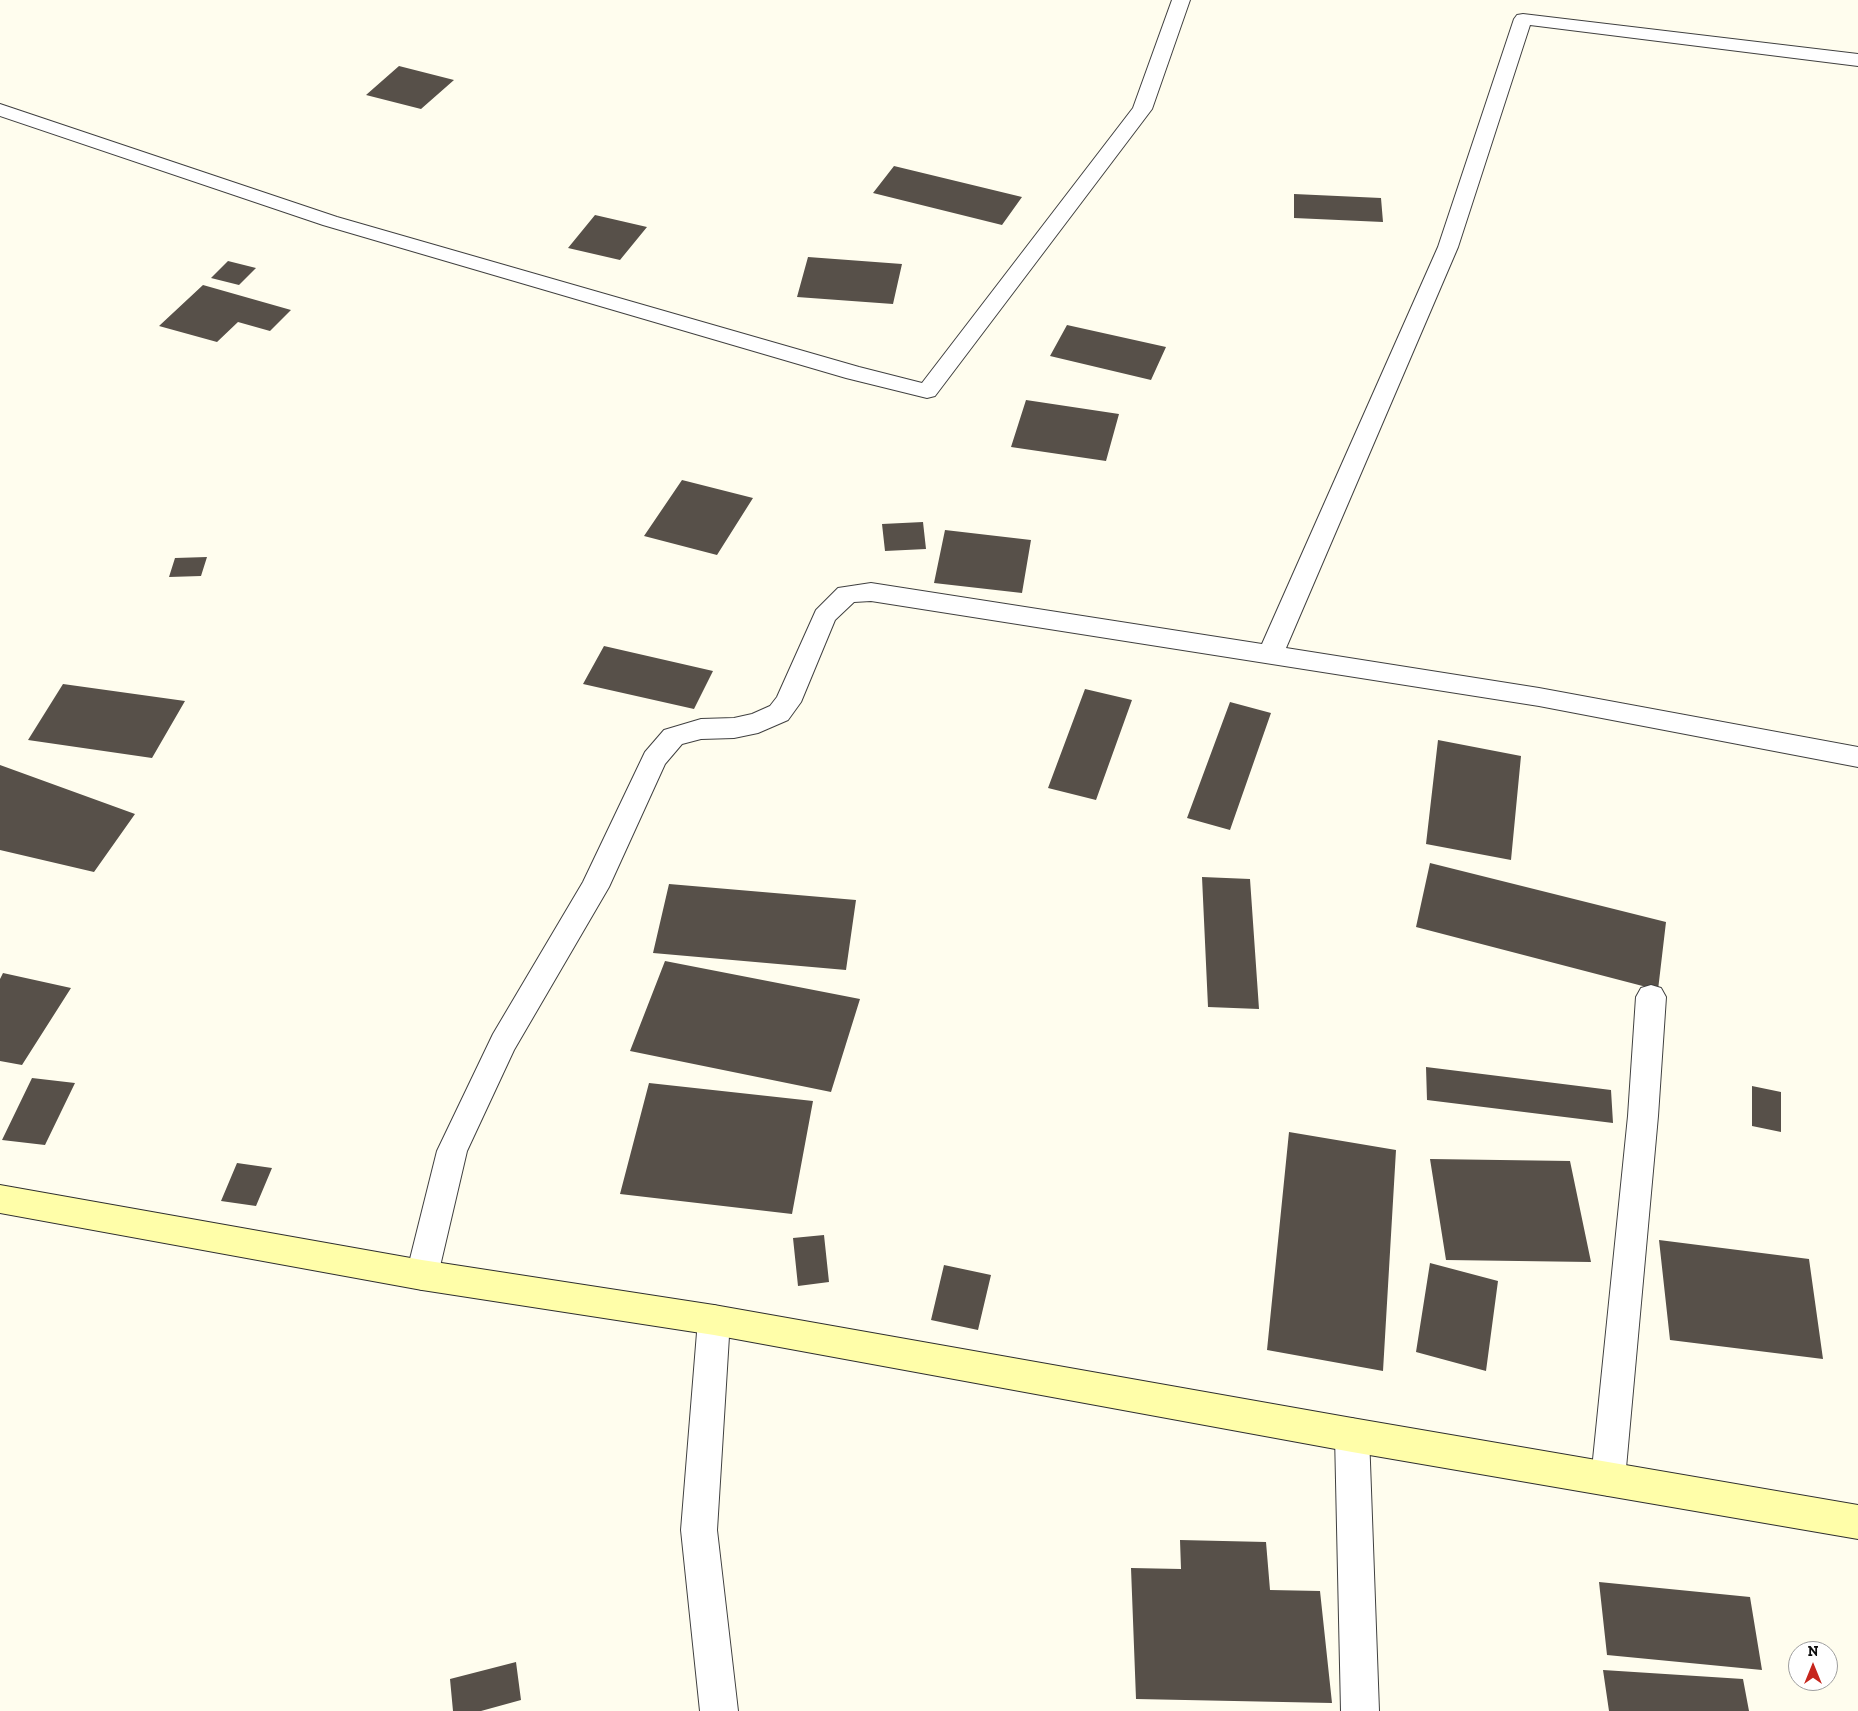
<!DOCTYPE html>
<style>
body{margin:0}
#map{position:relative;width:1858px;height:1711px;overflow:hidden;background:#fffdee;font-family:"Zilla Slab",serif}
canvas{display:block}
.north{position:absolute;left:1788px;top:1641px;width:50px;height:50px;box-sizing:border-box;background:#fff;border:1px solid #9e9e9e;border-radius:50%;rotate:0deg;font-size:14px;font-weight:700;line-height:20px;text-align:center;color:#0d0d0d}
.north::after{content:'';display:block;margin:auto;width:18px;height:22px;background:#c6261d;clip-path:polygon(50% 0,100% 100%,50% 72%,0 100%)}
</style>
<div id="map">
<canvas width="1858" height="1711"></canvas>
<div class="north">N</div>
</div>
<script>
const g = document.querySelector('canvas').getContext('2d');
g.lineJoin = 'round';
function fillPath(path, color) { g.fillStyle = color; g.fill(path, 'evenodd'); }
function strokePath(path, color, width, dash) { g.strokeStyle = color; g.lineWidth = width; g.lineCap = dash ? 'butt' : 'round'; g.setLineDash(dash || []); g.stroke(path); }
fillPath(new Path2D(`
 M399,66L454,80L421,109L366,95Z
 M894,166L1022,197L1002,225L873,193Z
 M1294,194L1381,198L1383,222L1294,218Z
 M595,215L647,227L620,260L568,248Z
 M808,257L902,264L893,304L797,297Z
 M228,261L256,268L239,285L211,278Z
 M203,285L291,310L270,331L238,322L217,342L159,326Z
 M1067,325L1166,347L1151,380L1050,356Z
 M1026,400L1119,414L1106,461L1011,447Z
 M682,480L753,498L717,555L644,536Z
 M923,522L926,549L885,551L882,524Z
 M945,530L1031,540L1022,593L934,583Z
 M207,557L201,576L169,577L175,558Z
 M604,646L713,671L694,709L583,684Z
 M63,684L185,701L152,758L28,740Z
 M1085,689L1132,700L1096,800L1048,788Z
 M1230,702L1271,713L1230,830L1187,818Z
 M1438,740L1521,756L1511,860L1426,844Z
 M0,765L135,814L94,872L0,850Z
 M1430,863L1666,922L1658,990L1416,927Z
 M1202,877L1250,879L1259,1009L1208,1007Z
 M669,884L856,900L846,970L653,953Z
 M665,961L860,999L831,1092L630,1051Z
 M3,973L71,988L22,1065L0,1061V979Z
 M1426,1067L1611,1090L1613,1123L1427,1100Z
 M32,1078L75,1083L45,1145L2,1140Z
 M649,1083L813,1101L792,1214L620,1194Z
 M1752,1086L1781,1092V1132L1752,1126Z
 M1289,1132L1396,1150L1383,1371L1267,1350Z
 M1430,1159L1570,1161L1591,1262L1446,1260Z
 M237,1163L272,1168L256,1206L221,1201Z
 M824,1235L829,1282L798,1286L793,1238Z
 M1659,1240L1809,1259L1823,1359L1670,1340Z
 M1430,1263L1498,1281L1486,1371L1416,1352Z
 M944,1265L991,1275L978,1330L931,1320Z
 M1180,1540L1266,1542L1270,1590L1320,1591L1332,1703L1136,1699L1131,1568L1181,1569Z
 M1599,1582L1750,1597L1762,1670L1607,1655Z
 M516,1662L521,1700L481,1711H453L450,1679Z
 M1603,1670L1743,1679L1749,1711H1609Z`), '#575049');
const street = new Path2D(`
 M1172,0H1190L1152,109L935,396L927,398L846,378L323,225L0,116V104L337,217L859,367L922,383L1133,108Z
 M1523,14L1858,54V66L1530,25L1458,247L1286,648L1539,688L1858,747V767L1539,706L871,601L854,602L835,620L801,702L788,720L758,733L734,738L701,739L682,744L665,764L609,887L514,1050L467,1151L438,1275L433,1286L422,1290L411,1286L406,1275L437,1151L493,1034L583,882L645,752L664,730L701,719L734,718L752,714L770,706L777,697L816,610L838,588L871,583L1262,644L1438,247L1514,19L1517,15Z
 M1651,985L1661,988L1666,997L1658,1116L1625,1479L1620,1491L1608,1496L1596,1491L1591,1479L1628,1116L1636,997L1641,988Z
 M714,1305L726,1309L730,1320L717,1530L738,1711H700L681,1530L698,1320L702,1309Z
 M1352,1418L1364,1423L1369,1435L1379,1711H1341L1335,1435L1340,1423Z`);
const secondary = new Path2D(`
 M0,1185L422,1260L714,1305L1352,1418L1858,1505V1539L1352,1452L714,1335L422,1290L0,1213Z`);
strokePath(street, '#404040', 2);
strokePath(secondary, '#2f2f2f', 2);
fillPath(street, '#fff');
fillPath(secondary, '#fffea9');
</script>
